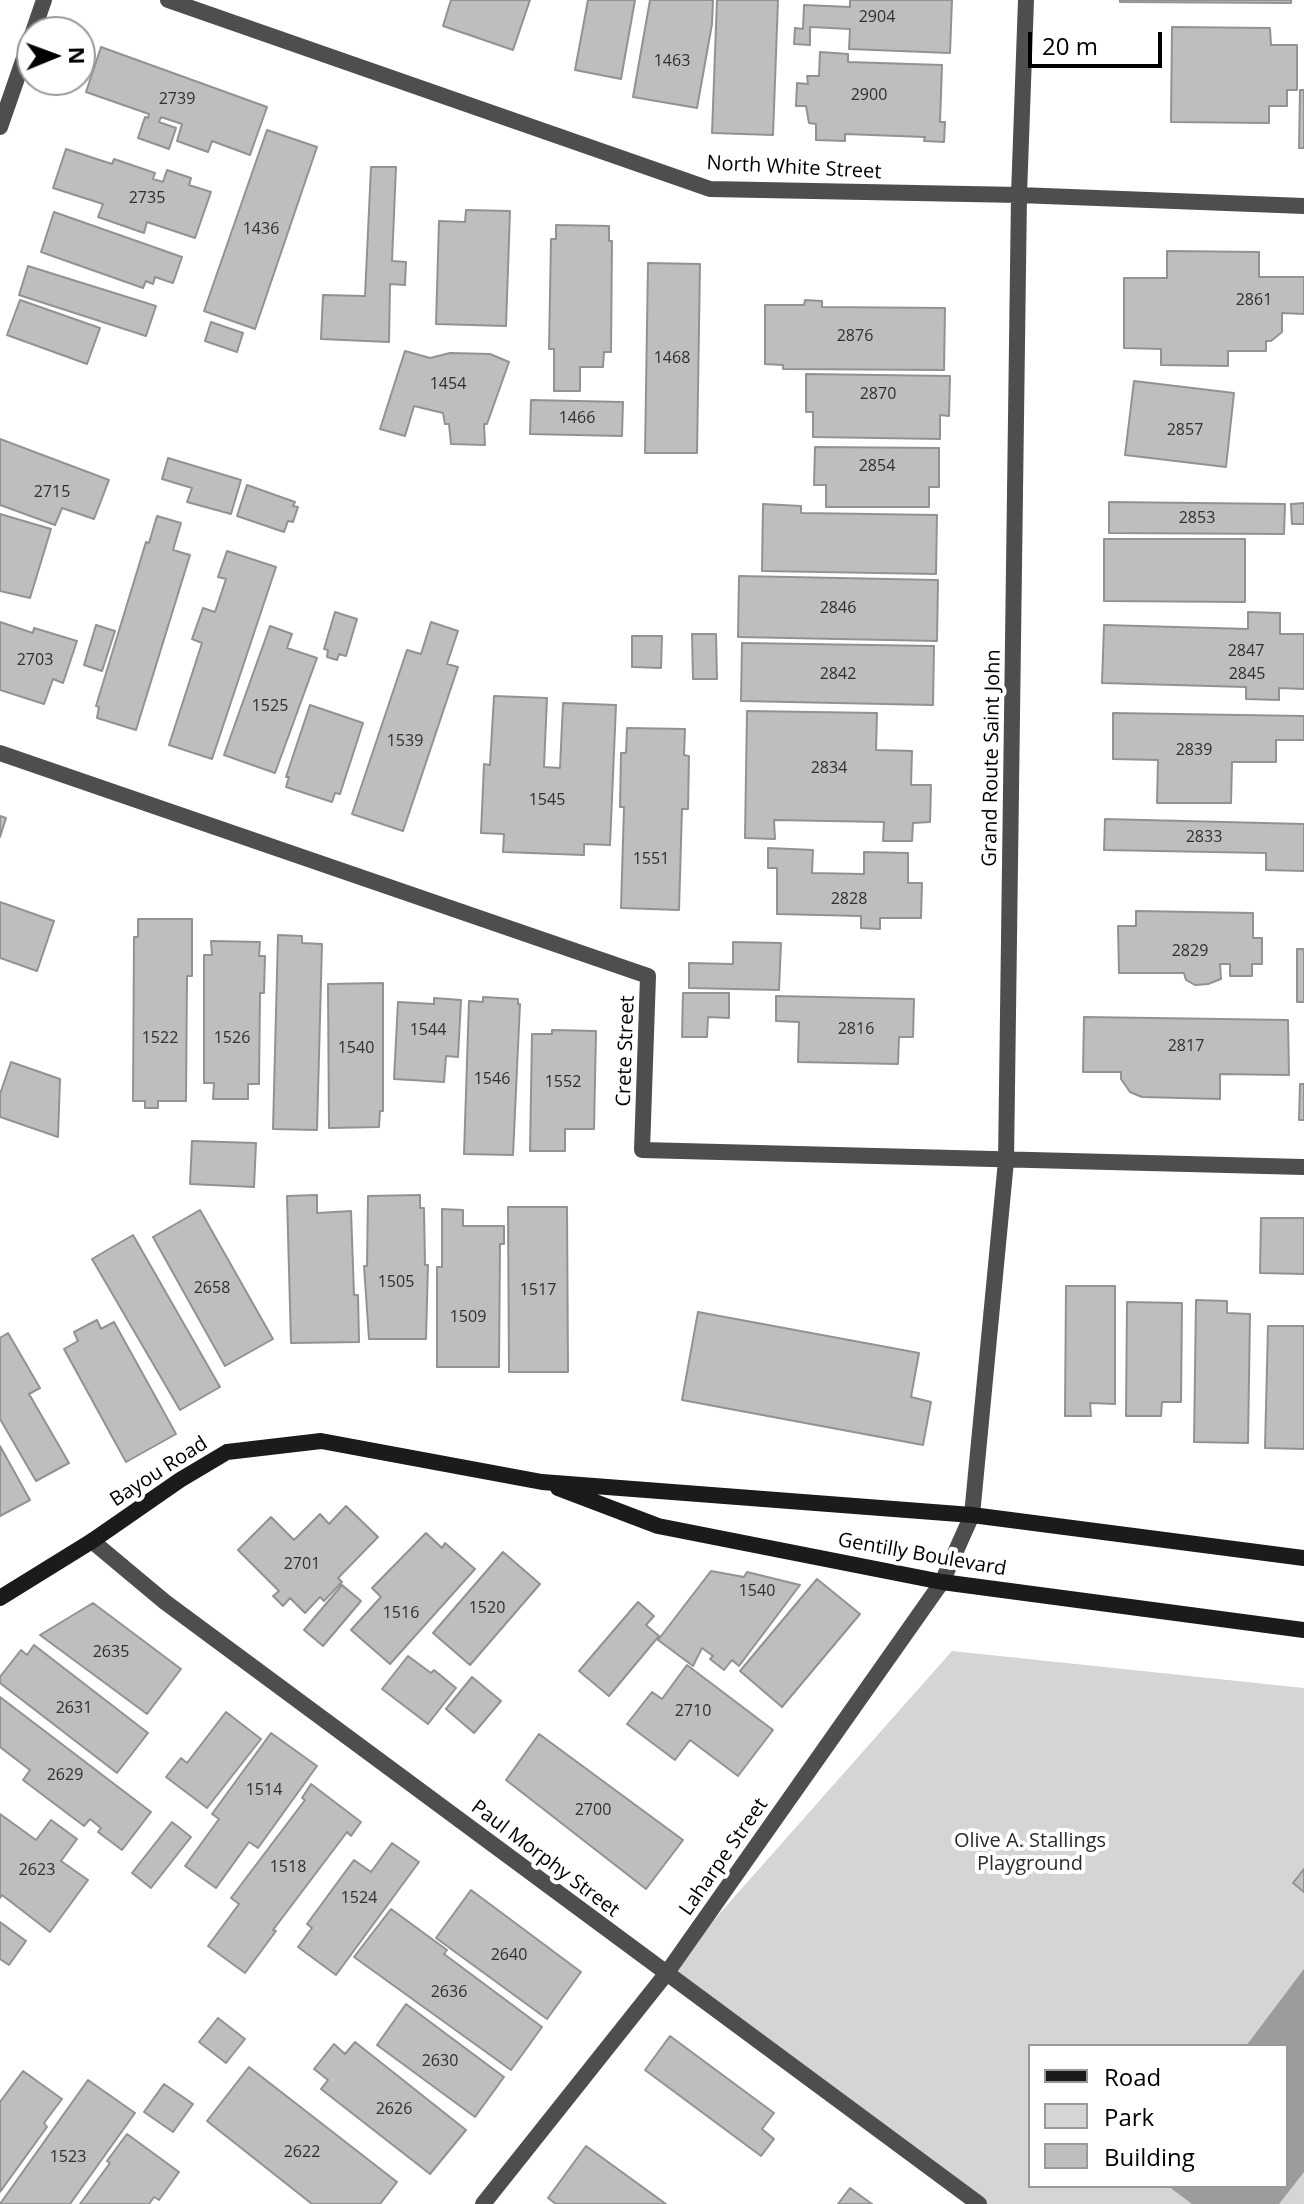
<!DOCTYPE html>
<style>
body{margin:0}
#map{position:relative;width:1304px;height:2204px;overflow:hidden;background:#fff;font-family:"Open Sans",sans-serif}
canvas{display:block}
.legend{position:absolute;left:1028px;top:2044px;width:260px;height:144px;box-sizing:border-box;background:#fff;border:2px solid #999;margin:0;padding:10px 14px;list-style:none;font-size:24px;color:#000}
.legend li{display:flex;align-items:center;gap:16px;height:40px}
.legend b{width:40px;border:2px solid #999}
.north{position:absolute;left:16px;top:16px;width:80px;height:80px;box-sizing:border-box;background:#fff;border:2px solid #999;border-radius:50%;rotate:89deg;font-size:22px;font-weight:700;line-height:32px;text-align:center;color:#000}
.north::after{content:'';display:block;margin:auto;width:28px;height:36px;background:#000;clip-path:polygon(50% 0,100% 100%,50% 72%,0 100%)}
.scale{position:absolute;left:1028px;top:32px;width:134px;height:36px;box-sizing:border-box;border:4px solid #000;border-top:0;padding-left:10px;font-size:24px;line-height:28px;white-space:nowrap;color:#000;-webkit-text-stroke:6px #fff;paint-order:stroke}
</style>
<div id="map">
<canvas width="1304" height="2204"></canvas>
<ul class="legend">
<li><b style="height:10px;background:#1b1b1b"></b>Road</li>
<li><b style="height:22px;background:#d5d5d5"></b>Park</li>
<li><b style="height:22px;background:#bebebe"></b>Building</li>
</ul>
<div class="north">N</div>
<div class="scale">20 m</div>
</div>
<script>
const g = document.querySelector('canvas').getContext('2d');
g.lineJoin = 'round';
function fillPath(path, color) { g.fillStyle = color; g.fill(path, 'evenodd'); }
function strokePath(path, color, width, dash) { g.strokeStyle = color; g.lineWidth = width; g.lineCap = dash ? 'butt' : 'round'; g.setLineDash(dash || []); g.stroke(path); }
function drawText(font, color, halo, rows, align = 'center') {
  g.font = font + ' "Open Sans",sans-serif'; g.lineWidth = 8; g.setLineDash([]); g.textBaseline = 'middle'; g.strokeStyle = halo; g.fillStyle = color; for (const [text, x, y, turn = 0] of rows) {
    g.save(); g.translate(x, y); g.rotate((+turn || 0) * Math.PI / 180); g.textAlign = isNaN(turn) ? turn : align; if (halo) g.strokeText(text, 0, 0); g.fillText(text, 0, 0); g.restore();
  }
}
fillPath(new Path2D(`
 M952,1651L1304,1688V2204H979L666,1974ZM1030,2046H1286V2186H1030Z`), '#d5d5d5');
fillPath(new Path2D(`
 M1304,1969V2172L1279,2204H1192L1168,2186H1286V2046H1246Z`), '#9c9c9c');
const building = new Path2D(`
 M451,0H530L513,50L443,26Z
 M588,0H635L621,79L575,70Z
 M650,0H713L712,24L697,108L633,97Z
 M717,0H778L773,135L712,133Z
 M850,0H952L950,53L849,49L850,29L810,27V45L794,44L795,28L803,29L804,5L850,7Z
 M1120,0H1291V3L1120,2Z
 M1172,27L1270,28L1271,45H1297V90H1287V106H1269V123L1171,122Z
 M101,47L267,107L250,155L212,141L208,152L177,141L182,124L161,117L159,122L176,128L169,149L138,138L145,117L148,118L149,114L86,92Z
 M820,52L848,54V62L942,65L940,122H945L944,142L924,141L925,137L845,134V141L816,140V124L809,123L806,106H796L797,83L808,84L807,76H819Z
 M1300,90H1304V148H1299Z
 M267,130L317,147L255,329L204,311Z
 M66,149L112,164L114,159L155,173L153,179L163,182L167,170L191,178L189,185L211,192L195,238L147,222L144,233L98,217L103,204L53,188Z
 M371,167H396L392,261L406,262L405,285L390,284L389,342L321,339L323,295L365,296Z
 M466,210L510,211L506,326L436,324L439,221L465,222Z
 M54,212L182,257L173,283L155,277L153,284L146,281L143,288L41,252Z
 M556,225L609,226V241H612L611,352H604L603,367H580V391H554V349H549L551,239H556Z
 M1167,251L1259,252V277H1304V314L1282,313V332L1271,341H1266V351H1228V366L1161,365V349L1124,348V278H1167Z
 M648,263L700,264L697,453H645Z
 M28,266L156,306L146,336L19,295Z
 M20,300L100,328L87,364L7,335Z
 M805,300L822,301V307L945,308L944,370L783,369V365L765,364V305H804Z
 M211,322L243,333L237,352L205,341Z
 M405,351L430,358L450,353L490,354L509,362L487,424H484L485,445L451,444L449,424H445L443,413L414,406L405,436L380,429Z
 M806,374L950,376L949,416L940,415V439L813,437V412H806Z
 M1134,381L1234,393L1226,467L1125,455Z
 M531,400L623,402L622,436L530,434Z
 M0,439L109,480L94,519L62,508L55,525L0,505Z
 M815,447L939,448V487H929V507H826V485H814Z
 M168,458L241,480L231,514L187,502L192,488L162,479Z
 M247,485L295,502L293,506L298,507L293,522L288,521L284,532L237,516Z
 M1109,502L1285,504L1284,534L1109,533Z
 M1304,503V524H1292L1291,504Z
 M763,504L801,506V513L937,515L936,574L762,571Z
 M0,514L51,529L30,598L0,591Z
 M157,516L181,523L173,550L190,555L136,730L97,718L99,707L96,706L146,542L149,543Z
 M1104,539H1245V602L1104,601Z
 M227,551L276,567L212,759L169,745L202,643L192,639L203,608L215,612L226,579L218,577Z
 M739,576L938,580L937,641L738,637Z
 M335,612L357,619L346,656L339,654L337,660L327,657L328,650L324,649Z
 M1248,612L1280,613V634H1304V689L1279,688V700L1246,699V687L1102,683L1104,625L1248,629Z
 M0,622L33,633L34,628L77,641L63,683L53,679L44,704L0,690Z
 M431,622L458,631L447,664L458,667L403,831L352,814L407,650L421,654Z
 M96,625L115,631L102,671L84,665Z
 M270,626L292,634L287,648L317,658L275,773L224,755Z
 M692,634H716L717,679H693Z
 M632,636H662L661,668L632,667Z
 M742,643L934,646L933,705L741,701Z
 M494,696L547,698L544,767L560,768L563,703L616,705L610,845L584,844V855L503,852L504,834L481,833L484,764L490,765Z
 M310,705L363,723L340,794L335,793L332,802L286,787L289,777H286Z
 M747,711L877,713L876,750L912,751L911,785H931L930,822L913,823L912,841H883L884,822L774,820L775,839L745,838Z
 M1113,713L1304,716V740H1276V762H1232L1231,803H1157L1158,760L1113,759Z
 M627,728L685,729L684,755L689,756L688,809H682L679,910L621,908L624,807H620L621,753H626Z
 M0,816L6,818L0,837Z
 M1105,819L1304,824V871L1266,870V853L1104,850Z
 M768,848L813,850L812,873L864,874V852L908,853V883H922L921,918H880V929L861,928V916L777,914V868H768Z
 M0,902L54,921L37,971L0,958Z
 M1136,911L1253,913V938H1262V964H1252V976H1230V964H1220L1221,979L1208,984L1195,985L1186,980L1184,973H1119L1118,926H1136Z
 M138,919H192V976H187L186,1101H158V1108H145V1101H133L134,937H138Z
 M278,935L302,936V943L322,944L317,1130L273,1129Z
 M211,941L260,942L259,956H265L264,993H260L259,1084H248V1099H213L214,1083H204V955H212Z
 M733,942L781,943L779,990L689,988V963L733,964Z
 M1297,949H1304V1002H1297Z
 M383,983V1111H380L379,1127L329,1128L328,984Z
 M683,993H729V1018L708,1017L707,1037H682Z
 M776,996L914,999L913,1037H899L898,1064L798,1062L799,1022L776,1021Z
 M483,997L518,999V1004H520L513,1155L464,1154L469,1001L483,1002Z
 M434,998L461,1000L458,1057L446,1056L444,1082L394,1079L398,1002L434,1004Z
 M1084,1017L1288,1020L1289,1075L1220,1074V1099L1142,1097L1130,1092L1121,1079V1072H1083Z
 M552,1030L596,1031L594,1129H565V1151H530L532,1034H552Z
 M11,1062L60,1079L58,1137L0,1117V1094Z
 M1300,1084H1304V1120H1299Z
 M192,1141L256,1143L254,1187L190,1184Z
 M317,1195V1213L351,1211L354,1295H358L359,1342L291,1343L287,1196Z
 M420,1195V1208H424L425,1265H428L426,1339H369L364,1266H367L368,1196Z
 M508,1207H567L568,1372H509Z
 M442,1209L463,1210V1226H504V1244H500L499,1367H437V1267H442Z
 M200,1210L273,1339L225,1366L153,1237Z
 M1261,1218H1304V1274L1260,1273Z
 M133,1235L220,1387L180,1410L92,1259Z
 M1066,1286H1115V1404L1090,1403L1091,1416H1065Z
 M1196,1300L1227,1301V1313L1250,1314L1248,1443L1194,1442Z
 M1127,1302L1182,1303L1181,1402H1162L1161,1416H1126Z
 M698,1312L919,1353L911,1397L931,1402L923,1445L682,1400Z
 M97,1320L101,1329L114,1322L176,1434L126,1462L64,1349L78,1341L74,1332Z
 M1268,1326H1304V1449L1265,1448Z
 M8,1333L40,1388L29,1394L69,1463L36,1481L0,1419V1338Z
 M0,1446L30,1500L0,1516Z
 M346,1506L378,1537L338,1578L342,1582L324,1601L320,1597L305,1613L290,1598L283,1606L273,1596L279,1591L238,1550L271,1517L294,1540L320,1514L329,1524Z
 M426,1533L442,1548L445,1543L475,1569L390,1664L351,1630L381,1597L372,1588Z
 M503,1552L540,1584L470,1665L433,1633Z
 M711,1571L744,1577L747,1572L800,1585L739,1666L732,1660L724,1670L710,1659L713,1656L702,1648L693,1666L658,1640Z
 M817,1579L860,1614L782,1707L740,1671Z
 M342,1585L361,1601L323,1646L304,1630Z
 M638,1602L654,1616L646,1625L659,1636L609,1696L579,1671Z
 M93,1603L181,1669L147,1714L40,1635Z
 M34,1645L148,1733L117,1773L0,1683V1677L21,1650L27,1655Z
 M408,1656L431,1673L434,1670L456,1688L428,1724L382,1689Z
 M687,1665L773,1730L738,1776L690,1740L675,1760L627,1724L652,1692L662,1699Z
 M472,1677L501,1701L474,1733L446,1709Z
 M0,1697L151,1812L122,1850L98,1832L101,1828L90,1819L84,1826L23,1780L30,1770L0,1747Z
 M226,1712L261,1739L207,1808L166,1777L181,1758L187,1763Z
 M271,1733L317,1766L258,1848L249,1842L216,1888L185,1866L219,1819L212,1814Z
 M539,1734L683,1840L646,1889L506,1780Z
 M311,1784L361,1822L351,1836L347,1832L273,1930L276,1931L245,1973L208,1946L239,1904L231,1898L305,1800L302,1798Z
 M0,1814L36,1840L51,1820L77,1839L61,1861L88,1880L50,1932L2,1895L0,1898Z
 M172,1822L191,1837L151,1888L132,1873Z
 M392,1843L419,1862L336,1975L298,1947L312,1928L307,1924L354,1860L371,1872Z
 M1304,1869V1892L1293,1883Z
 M471,1890L581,1972L547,2019L436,1938Z
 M391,1909L447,1950L444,1954L542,2027L511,2070L354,1957Z
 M0,1922L26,1941L9,1965L0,1959Z
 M406,2004L504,2077L475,2117L377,2045Z
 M218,2018L245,2039L226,2063L199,2042Z
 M670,2036L774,2113L762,2129L774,2139L761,2156L645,2070Z
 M355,2042L466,2130L430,2174L321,2089L328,2080L314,2069L334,2044L345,2054Z
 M249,2067L397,2182L380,2204H312L207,2121Z
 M23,2071L62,2099L44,2123L47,2127L0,2192V2102Z
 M88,2080L135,2113L70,2204H0Z
 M164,2084L193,2104L173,2132L144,2112Z
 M127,2134L179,2172L159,2200L154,2197L149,2204H80L110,2163L107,2161Z
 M586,2146L666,2204H556L548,2198Z
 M850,2188L872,2204H838Z`);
fillPath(building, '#bebebe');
strokePath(building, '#929292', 2);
strokePath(new Path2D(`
 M168,0L710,189L1019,195L1304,206
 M33,32L44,0
 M0,127L32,35
 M0,753L648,976L642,1150L1304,1167
 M92,1541L165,1602L979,2204
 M483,2204L666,1974L942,1582L972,1515L1006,1161L1019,195L1026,0`), '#4e4e4e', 16);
strokePath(new Path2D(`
 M558,1488L658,1526L942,1582L1304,1630
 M0,1598L92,1541L180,1480L227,1452L321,1441L542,1482L972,1515L1304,1558`), '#1b1b1b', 16);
drawText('16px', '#303030', null, [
 ["2904",877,17],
 ["1463",672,61],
 ["2900",869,95],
 ["2739",177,99],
 ["2735",147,198],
 ["1436",261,229],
 ["2861",1254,300],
 ["2876",855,336],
 ["1468",672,358],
 ["1454",448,384],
 ["2870",878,394],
 ["1466",577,418],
 ["2857",1185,430],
 ["2854",877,466],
 ["2715",52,492],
 ["2853",1197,518],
 ["2846",838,608],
 ["2847",1246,651],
 ["2703",35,660],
 ["2842",838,674],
 ["2845",1247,674],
 ["1525",270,706],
 ["1539",405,741],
 ["2839",1194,750],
 ["2834",829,768],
 ["1545",547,800],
 ["2833",1204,837],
 ["1551",651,859],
 ["2828",849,899],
 ["2829",1190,951],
 ["2816",856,1029],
 ["1544",428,1030],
 ["1522",160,1038],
 ["1526",232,1038],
 ["2817",1186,1046],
 ["1540",356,1048],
 ["1546",492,1079],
 ["1552",563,1082],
 ["1505",396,1282],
 ["2658",212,1288],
 ["1517",538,1290],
 ["1509",468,1317],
 ["2701",302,1564],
 ["1540",757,1591],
 ["1520",487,1608],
 ["1516",401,1613],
 ["2635",111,1652],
 ["2631",74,1708],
 ["2710",693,1711],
 ["2629",65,1775],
 ["1514",264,1790],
 ["2700",593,1810],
 ["1518",288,1867],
 ["2623",37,1870],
 ["1524",359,1898],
 ["2640",509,1955],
 ["2636",449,1992],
 ["2630",440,2061],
 ["2626",394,2109],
 ["2622",302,2152],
 ["1523",68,2157]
]);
drawText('20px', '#000', '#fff', [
 ["North White Street",794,168,3],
 ["Grand Route Saint John",992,758,-89],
 ["Crete Street",626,1051,-88],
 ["Bayou Road",159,1472,-33],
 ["Gentilly Boulevard",922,1555,10],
 ["Laharpe Street",724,1857,-55],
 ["Paul Morphy Street",545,1859,37]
]);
drawText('20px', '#2c2c2c', '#fff', [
 ["Olive A. Stallings",1030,1841],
 ["Playground",1030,1864]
]);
</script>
